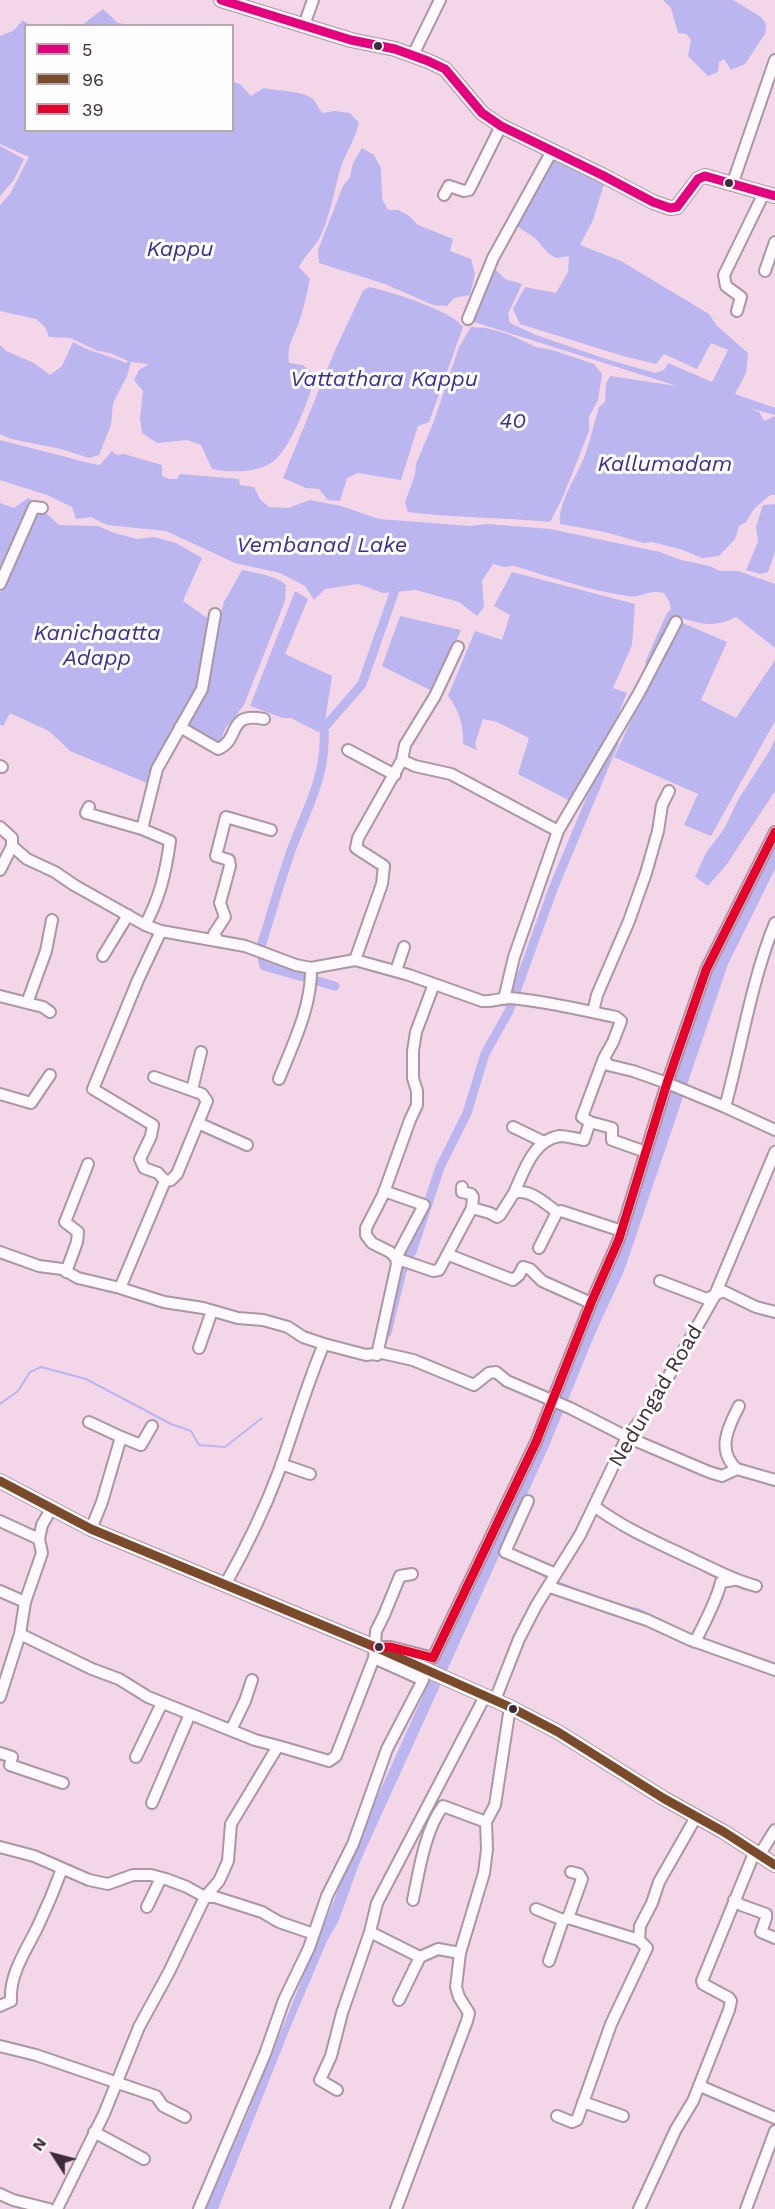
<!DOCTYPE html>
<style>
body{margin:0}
#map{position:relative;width:775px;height:2209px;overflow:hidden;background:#f3d7e8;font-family:"Work Sans",sans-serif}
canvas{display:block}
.legend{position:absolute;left:24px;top:24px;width:210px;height:108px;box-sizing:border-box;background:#fefefe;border:2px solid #b2aaaf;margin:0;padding:8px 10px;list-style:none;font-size:18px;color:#402c39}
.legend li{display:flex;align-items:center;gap:12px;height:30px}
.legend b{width:30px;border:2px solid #b2aaaf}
.north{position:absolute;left:24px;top:2125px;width:60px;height:60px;-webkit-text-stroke:4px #fefefe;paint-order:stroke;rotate:306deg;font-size:16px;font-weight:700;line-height:24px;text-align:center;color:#402c39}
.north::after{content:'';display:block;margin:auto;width:21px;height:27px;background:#402c39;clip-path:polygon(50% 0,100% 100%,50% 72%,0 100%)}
</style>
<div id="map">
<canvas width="775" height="2209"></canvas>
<ul class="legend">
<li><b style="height:8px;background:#e5007d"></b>5</li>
<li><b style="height:8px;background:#7a4b2a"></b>96</li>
<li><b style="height:8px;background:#e4002b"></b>39</li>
</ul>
<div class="north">N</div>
</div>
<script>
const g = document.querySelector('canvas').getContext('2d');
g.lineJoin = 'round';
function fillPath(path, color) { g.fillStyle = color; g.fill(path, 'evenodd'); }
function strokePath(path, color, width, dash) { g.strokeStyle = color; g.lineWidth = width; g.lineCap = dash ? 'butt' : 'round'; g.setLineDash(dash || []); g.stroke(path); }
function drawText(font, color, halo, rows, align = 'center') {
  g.font = font + ' "Work Sans",sans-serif'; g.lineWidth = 6; g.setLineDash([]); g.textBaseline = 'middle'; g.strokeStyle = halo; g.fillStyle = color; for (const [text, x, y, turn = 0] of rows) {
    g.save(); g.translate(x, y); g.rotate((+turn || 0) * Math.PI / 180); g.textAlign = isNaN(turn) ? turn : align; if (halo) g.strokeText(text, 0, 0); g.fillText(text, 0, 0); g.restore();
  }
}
fillPath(new Path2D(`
 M663,0H733L761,17L766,24L765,34L745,64L731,70L724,59L719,62L718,72L708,76L688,56L691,40L686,34L678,33L671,8Z
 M103,9L118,23L129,25H82Z
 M23,20L29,25L26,26V130H232L233,82L240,84L251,96L264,88C277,91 306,91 314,100C317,104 319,109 322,113L335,111L350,113L359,123C355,140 345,154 340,170C334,192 330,216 320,237C316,246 305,255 299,267L310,279C307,293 304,308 299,322C293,340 287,342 289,363L303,365L315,377C309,399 292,445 275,460C260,473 230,473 212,469L201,445L187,440L157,443L142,433L140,418L143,391L134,380L139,370L149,364L131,362L127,376L113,403L111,425L99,455L89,458L61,449L11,439L0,434V345L6,351L34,363L50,375L62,366L73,342C90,352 108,355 126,363L128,361L110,353L98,351L70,338L49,337L45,327L36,319L0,311V205L10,194L29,157L0,144V36L13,31Z
 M0,146L24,159L14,180L0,196Z
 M362,148L374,155L381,168L382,199L388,210H398L408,215L418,225L453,239L450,251L471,259L475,274L470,295L454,298L447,306L433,305L385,284L319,263L318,250L343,186L350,177L353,163Z
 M553,160L604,184L593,220L580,245L621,261L709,314L717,326L748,353L746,373L735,394L775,408V415L749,408L759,412L764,421L775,416V495H770L754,509L746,522L739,526L735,539L719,556L702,558L683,550L652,542L644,543L605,532L560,524C557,505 577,475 584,458C590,441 594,424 599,407L605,402L606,384L610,376L677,386L471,321L487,281L495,269L505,279L522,284L508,314L510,323L536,335L606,359L655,373L664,370L668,363L712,382L728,350L711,343L697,369L664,354L656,364L623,356L520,324L513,309L525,287L556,293L568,272L569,256L556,258L548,253L535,238L515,225L541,176Z
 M369,287C389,291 453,311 463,327L429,422L418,426L401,480L358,473L347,478L340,501L328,500L319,489L306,488L283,478L336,348L363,291Z
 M471,327L486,328L508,334L536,347L552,350L594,364L602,374L598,400L589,417V431L562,499L550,522C503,517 455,518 408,512L405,502L415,475L416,464L434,421L459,347Z
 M0,440L93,464L100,465L112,451L117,455L124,454L162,465V476L169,479H177L180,474L239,479L240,485L254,487L260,499L269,507L288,508L310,500L341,506L379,519L470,526L488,524L550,529L660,552L681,560L710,566L720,571H738L775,584V648L736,617C711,630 697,622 671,615L670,603L664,593C645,589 645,598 628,596C590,591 552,577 514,566L505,567L493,564L482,581L484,607L477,616L459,602L416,590L383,593L358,584L325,589L314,600L305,586L280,573L235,563L166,531L107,525L91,517L76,519L72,507L47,495L0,480Z
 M28,498L32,500L0,577V503L14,508Z
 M775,504V552L768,572L760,574L746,570L758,542L756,527L763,505Z
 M36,510L47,514L59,525L98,526L114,533L137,539L154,537L176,543L202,558L183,601L210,620L195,691L147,783L70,751L49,731L10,713L3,726L0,724V594Z
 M242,570C256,573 275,575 286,585L285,601L244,705L225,729L219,745L185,728L224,602Z
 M512,572L635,604L632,645L613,688L627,693L580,806L518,774L529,738L497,722L483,719L475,744L477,750L463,744C464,726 459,710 448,696L475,631L502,640L510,615L494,606Z
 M295,591L308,599L285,654L332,676L324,728L318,732L291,718H283L250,706Z
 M400,616L461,630L434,692L382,666Z
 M678,621L727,642L701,700L736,718L775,660V721L711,836L684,825L698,794L614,757Z
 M775,739V791L727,864L708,886L695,877L706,853L724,829L738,800L770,750Z
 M775,846V869L728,964L624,1271L595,1334L549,1446L359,1864L339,1920L327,1941L290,2028L218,2209H206L248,2113L362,1831L466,1600L514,1503L550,1417L633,1215L671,1090L713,967Z`), '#bbb5f0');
strokePath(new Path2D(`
 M0,1404L18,1391L30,1372L41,1367L86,1379L171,1424L191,1431L199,1445L225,1447L262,1418
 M531,1569L550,1579
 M555,1581L597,1598
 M625,1607L638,1609L661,1621
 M767,1662L775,1664`), '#bbb5f0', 2);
strokePath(new Path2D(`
 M650,662L671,615
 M335,986L264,966L260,949C271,916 280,881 292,848C308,806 327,774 324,728L362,684L394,593
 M387,1333L402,1271L413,1249L440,1167L467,1113L485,1054L509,1011L553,889L614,743`), '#bbb5f0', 9);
const minor = new Path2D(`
 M304,25L313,0
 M413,55L440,0
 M732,185L775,60
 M444,195L449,186L464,191L469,190L501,126
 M765,271L775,242
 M737,311L741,297L726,286L724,275L764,193
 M468,319L493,258L552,151
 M0,584L34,507L42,508
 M180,727L218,749C241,740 226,711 264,719
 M348,750L395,775
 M402,760L405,745L435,696L458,647
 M0,766L2,767
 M89,807L86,813L142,829
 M0,827L12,838V846L0,870
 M558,831L639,693L676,622
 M12,846L27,859L55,872L74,885L145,925L161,931L245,946L296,965L311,968L355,960L409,975L482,1001C492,1002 501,998 510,998C546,1001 581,1010 616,1017L621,1021L613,1042L604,1058L608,1065L633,1071L667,1083L725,1107L775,1130
 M145,925C160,898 166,871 170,841L142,829L157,769L202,689L215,614
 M161,931L138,980L93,1089L153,1125L151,1136L140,1159L144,1168L158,1173L165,1181
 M218,940L214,934L225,917L220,903L230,866L229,860L216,856L226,817L271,830
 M103,956L128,915
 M355,960L382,884L384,866L356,848L358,838L402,760L415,766L451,774L558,831L514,957L504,999
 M396,971L404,947
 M0,996L43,1007L50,1012
 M27,1003L46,951L52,920
 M593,1012L597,995L629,921L646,873L658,831L662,805L669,791
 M279,1079C293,1044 312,1006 311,968
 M192,1090L201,1052
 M0,1094L31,1103L50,1075
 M725,1107C742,1045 751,982 775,923
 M590,1122L582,1117L604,1058
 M198,1123L247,1145
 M513,1127L544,1142
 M384,1191L424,1205L396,1258
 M514,1193C524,1171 533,1140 560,1136C567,1136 577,1139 584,1140L590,1122L612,1128V1140L646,1152
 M472,1208L490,1213L497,1217L500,1215L514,1193C529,1188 545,1203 557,1212L561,1211L622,1231
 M539,1248L557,1212
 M0,1252L39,1266L62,1269L78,1278L120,1288L164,1302L203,1308L238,1318L263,1320L288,1327L303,1337L324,1344L366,1355L382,1353L413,1360L474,1385L489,1373L496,1372L507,1381L570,1408L627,1437L709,1472L722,1476L737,1469L775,1480
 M449,1255L513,1280L519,1275L523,1267L530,1269L542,1281L591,1303
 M397,1264L401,1260L433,1271L439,1270L472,1208L473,1197L471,1194L462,1192V1187
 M66,1272L77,1242L78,1232L65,1222L88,1164
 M660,1281L707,1299L723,1291L756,1307L775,1312
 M120,1288L165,1181L171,1180L177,1174L207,1101L202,1094L154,1077
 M199,1348L212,1311
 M377,1355L397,1264L396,1258L390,1252L372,1243L366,1235V1228L383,1195L410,1120L417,1105V1091L413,1078V1051L416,1032L434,984
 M89,1422L121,1437L102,1502L91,1529
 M121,1437L141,1445L152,1426
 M281,1464L310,1474
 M737,1469C716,1451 728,1427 739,1406
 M528,1501L505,1552L556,1574
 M594,1506C626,1530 661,1544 696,1561C718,1571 732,1580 756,1586
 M0,1521L39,1539
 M225,1585C246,1548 264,1511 279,1471C294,1429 306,1386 324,1344
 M550,1587L647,1620L688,1639L775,1670
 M0,1591L25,1602
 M20,1634L92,1669L119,1679L148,1697L255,1740L278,1746
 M695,1642C704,1624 717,1600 721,1582L734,1580
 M379,1647H391L433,1658L536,1442L591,1303L619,1239L667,1083L706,970L775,832
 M0,1697L20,1634L25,1602L42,1553L39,1539L42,1525L51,1509
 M495,1700L519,1639L536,1606L580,1535L627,1437L651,1407L714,1297L775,1152
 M231,1730L245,1701L252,1680
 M0,1753L12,1757L10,1765L63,1783
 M136,1757L162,1703
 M152,1803L190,1714
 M0,1847L34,1856L89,1880L108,1884L133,1875H151L166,1879L187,1887L205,1897H215L262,1912L279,1922L314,1934
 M760,1854L775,1830
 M571,1872L579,1874L582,1879L568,1918L639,1940L640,1926L652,1903L659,1882L696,1817
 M413,1900C419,1871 425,1830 443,1806L486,1822
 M734,1900L741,1905L766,1914V1918L761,1932L775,1938
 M147,1907L161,1878
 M536,1909L563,1920L568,1918
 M370,1932L420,1957
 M549,1961L563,1920
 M399,2000L420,1957L438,1949L460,1953
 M0,2006L11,2001C9,1974 27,1949 38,1926C47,1907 55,1888 62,1869
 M0,2046L36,2055L156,2096L163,2106L185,2117
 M700,2086L775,2118
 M337,2090L320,2080L331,2056L342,2013L370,1932L377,1903L482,1702
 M583,2102L623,2116
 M557,2116L572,2122L577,2120L611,2024L647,1948L639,1940
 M94,2132L144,2159
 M0,2194L13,2200L49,2209
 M57,2209L104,2114L139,2027L169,1972L205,1897L219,1881L228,1861L231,1824L278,1746L329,1761L336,1756L374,1658L376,1631L384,1615L400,1576L412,1574
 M199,2209L265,2054L284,2000L309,1948L327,1896L353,1844L387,1749L423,1680L374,1658
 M396,2209L467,2021L469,2013L459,1997L456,1987L460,1953L484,1873L487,1849L486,1822L495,1805L510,1707
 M639,2209L676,2129L693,2101L729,2010L731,2001L729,1998L703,1984L702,1981L755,1851
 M746,2209L775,2131`);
const major = new Path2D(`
 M221,0L351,40L395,49L428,61L445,69L482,113L501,126L602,175L653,202L670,208L677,207L698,179L705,176L775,196
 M0,1481L91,1529L375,1647L510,1707L558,1732L663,1798L724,1832L775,1865`);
strokePath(minor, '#ab96a3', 14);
strokePath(major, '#ab96a3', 16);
strokePath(minor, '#fdf9fc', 10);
strokePath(major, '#fdf9fc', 14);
strokePath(new Path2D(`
 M221,0L351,40L395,49L428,61L445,69L482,113L501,126L602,175L653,202L670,208L677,207L698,179L705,176L775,196`), '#e5007d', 9);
strokePath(new Path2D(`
 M0,1481L91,1529L375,1647L510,1707L558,1732L663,1798L724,1832L775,1865`), '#7a4b2a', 9);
strokePath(new Path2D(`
 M375,1647H391L433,1658L536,1442L591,1303L619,1239L667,1083L706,970L775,832`), '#e4002b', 9);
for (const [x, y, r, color] of [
 [378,46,5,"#402c39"],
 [729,183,5,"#402c39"],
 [379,1647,5,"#402c39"],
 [513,1709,5,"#402c39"]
]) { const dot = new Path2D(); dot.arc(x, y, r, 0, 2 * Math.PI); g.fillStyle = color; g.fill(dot); strokePath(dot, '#fefefe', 2); }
drawText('21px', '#402c39', '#fefefe', [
 ["Nedungad Road",656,1396,-59]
]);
drawText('italic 22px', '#3b2c99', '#fefefe', [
 ["Kappu",180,250],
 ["Vattathara Kappu",384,380],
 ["40",513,422],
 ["Kallumadam",665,465],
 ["Vembanad Lake",322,546],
 ["Kanichaatta",97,634],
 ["Adapp",97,659]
]);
</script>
